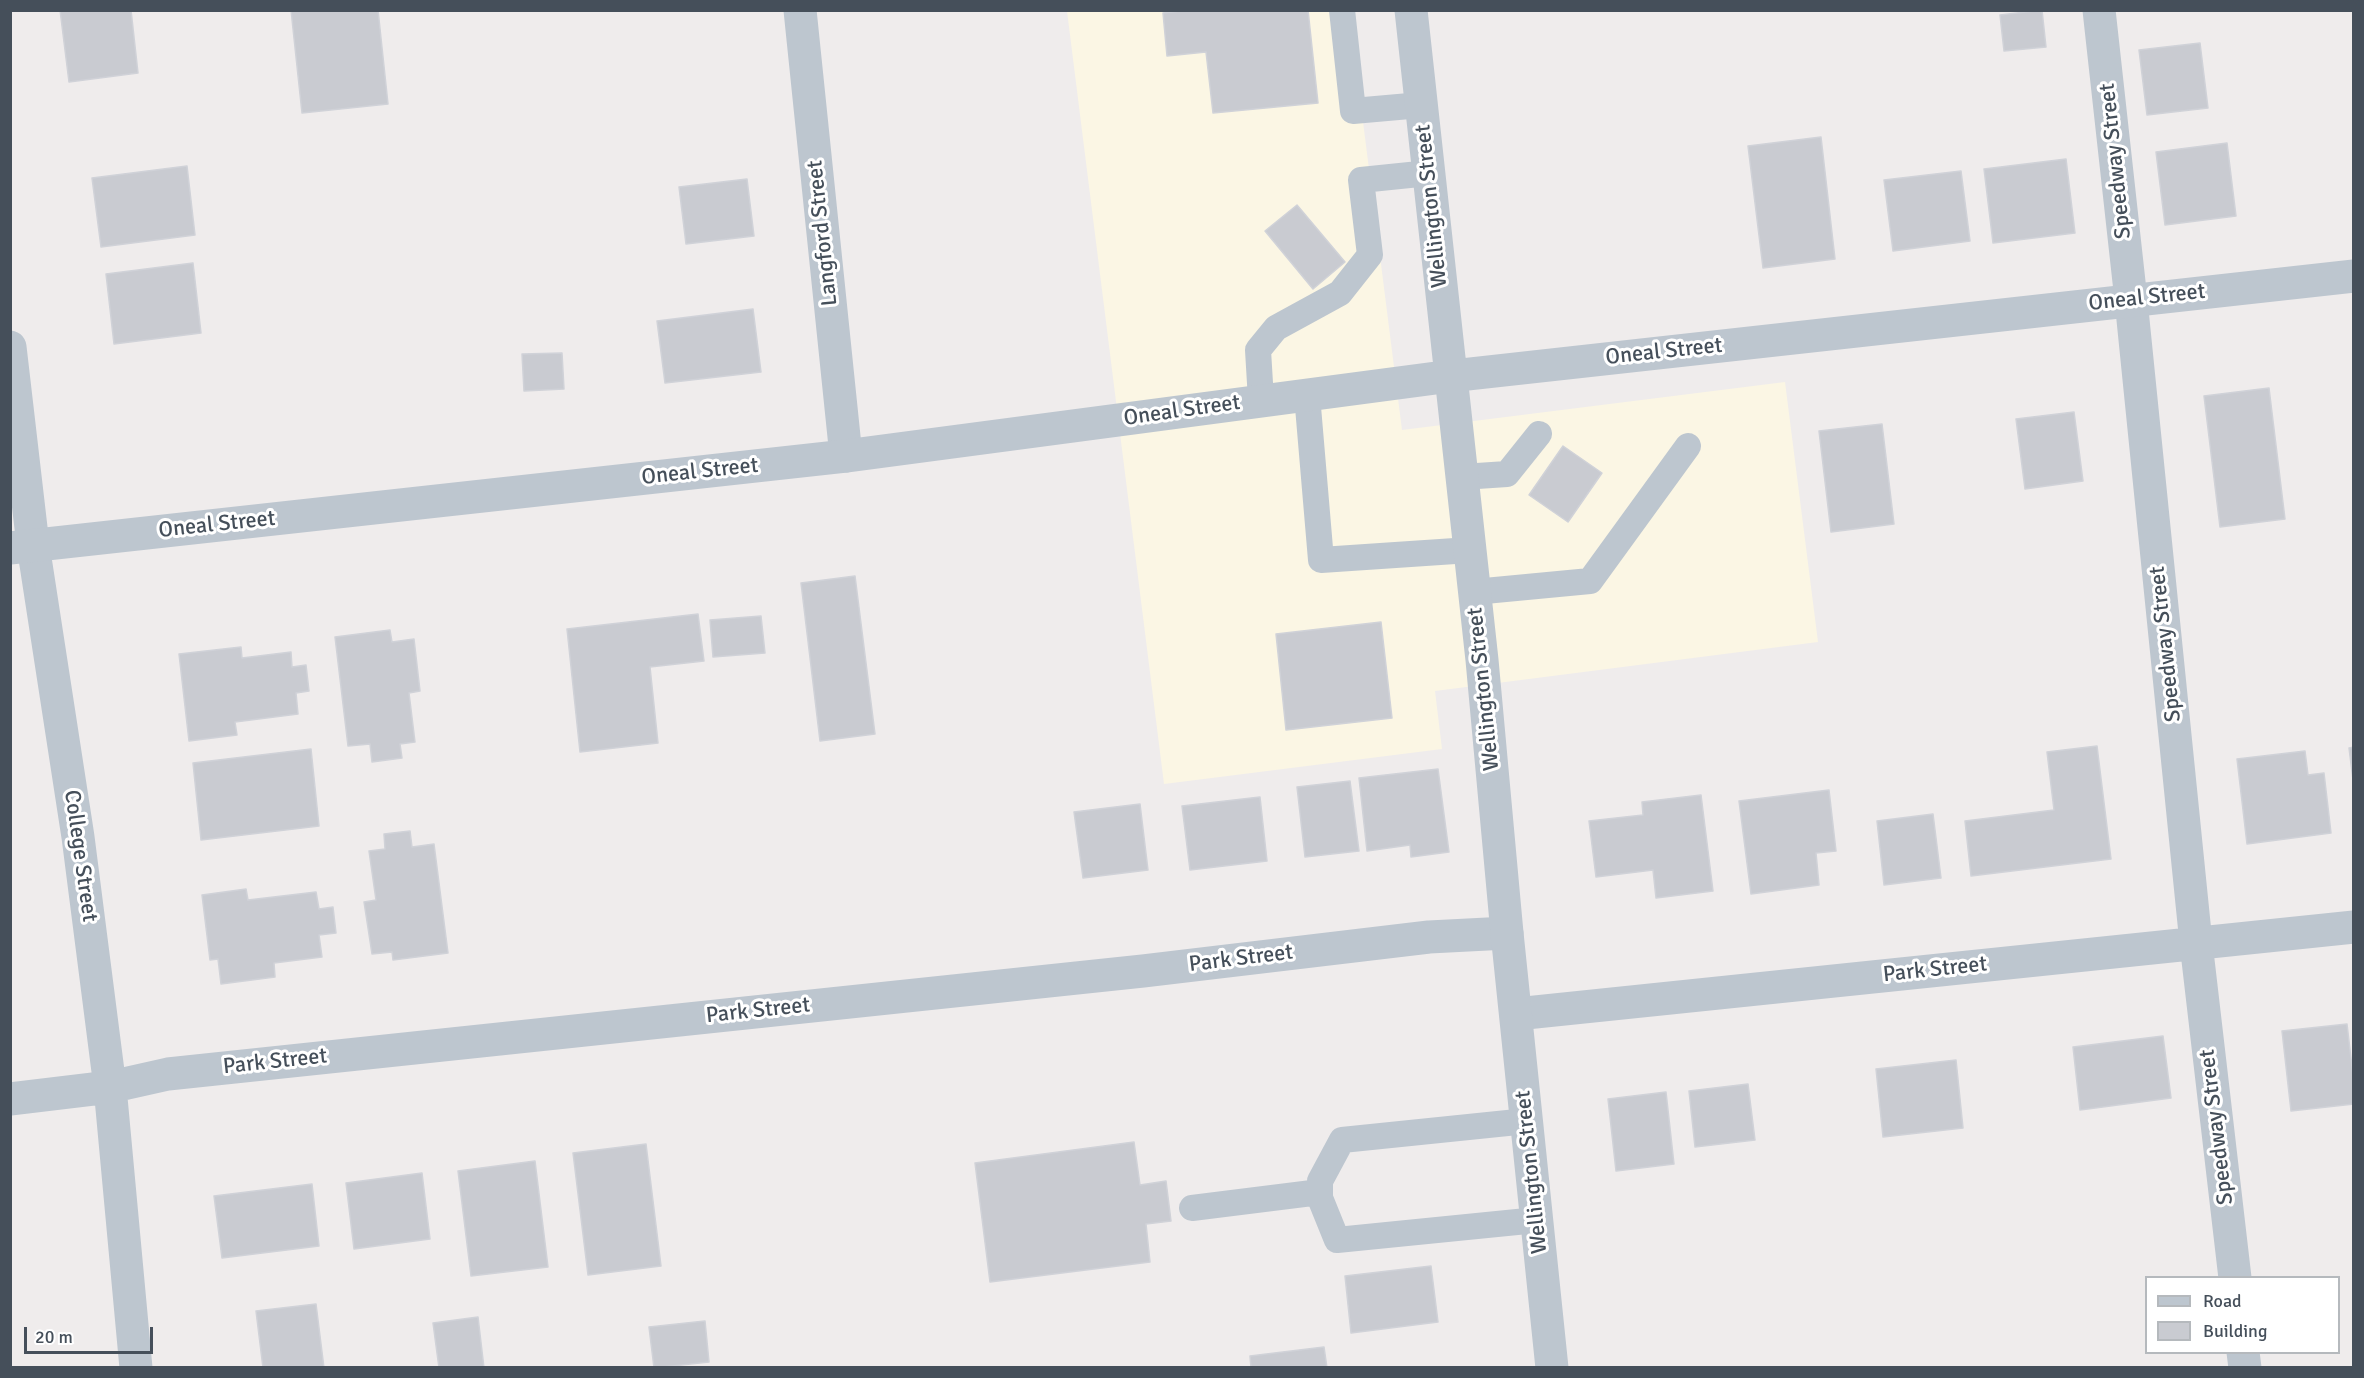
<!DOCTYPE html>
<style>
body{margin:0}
#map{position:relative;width:2364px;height:1378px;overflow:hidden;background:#efecec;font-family:Signika,sans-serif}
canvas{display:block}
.frame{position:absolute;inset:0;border:12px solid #454f5a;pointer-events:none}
.legend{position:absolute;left:2145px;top:1276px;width:195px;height:78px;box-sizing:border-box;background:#fff;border:2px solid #b5b9bd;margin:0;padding:8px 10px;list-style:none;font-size:18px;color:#454f5a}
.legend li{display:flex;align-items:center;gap:12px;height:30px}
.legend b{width:30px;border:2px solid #b5b9bd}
.scale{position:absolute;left:24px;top:1327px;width:129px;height:27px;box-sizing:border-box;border:3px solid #454f5a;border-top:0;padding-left:8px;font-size:18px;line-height:21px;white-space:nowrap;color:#454f5a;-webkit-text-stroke:4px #fff;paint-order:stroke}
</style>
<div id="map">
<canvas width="2364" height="1378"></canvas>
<div class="frame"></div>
<ul class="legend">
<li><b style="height:8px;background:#bdc6cf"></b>Road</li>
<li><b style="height:16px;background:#c9cbd1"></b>Building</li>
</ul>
<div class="scale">20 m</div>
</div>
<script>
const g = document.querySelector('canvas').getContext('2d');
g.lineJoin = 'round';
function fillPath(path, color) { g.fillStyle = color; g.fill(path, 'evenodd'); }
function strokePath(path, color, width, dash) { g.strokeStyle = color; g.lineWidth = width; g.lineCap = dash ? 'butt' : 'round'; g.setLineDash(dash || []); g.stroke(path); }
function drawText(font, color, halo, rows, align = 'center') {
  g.font = font + ' Signika,sans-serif'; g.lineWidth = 6; g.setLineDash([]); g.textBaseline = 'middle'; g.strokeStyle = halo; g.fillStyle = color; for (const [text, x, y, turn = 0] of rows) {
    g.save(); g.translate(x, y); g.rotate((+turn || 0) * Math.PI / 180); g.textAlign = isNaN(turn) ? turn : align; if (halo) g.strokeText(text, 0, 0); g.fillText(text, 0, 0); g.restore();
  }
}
fillPath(new Path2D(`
 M1067,11H1349L1402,430L1785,382L1818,642L1435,691L1442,749L1164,784Z`), '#fbf6e4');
const building = new Path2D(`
 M60,10H131L138,73L69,82Z
 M291,10H378L388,104L302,113Z
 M1190,10H1308L1318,103L1213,113L1206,52L1167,56L1163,13Z
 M2042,10L2046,47L2004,51L2000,15Z
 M2200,43L2208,108L2147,115L2139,50Z
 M1821,137L1835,259L1763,268L1748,146Z
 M2227,143L2236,216L2165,225L2156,152Z
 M2066,159L2075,233L1993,243L1984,169Z
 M187,166L195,235L101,247L92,178Z
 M1961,171L1970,241L1893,251L1884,180Z
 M747,179L754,236L686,244L679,187Z
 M1297,205L1345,262L1313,289L1265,231Z
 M193,263L201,333L114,344L106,274Z
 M753,309L761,372L665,383L657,321Z
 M562,353L564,389L524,391L522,354Z
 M2269,388L2285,519L2220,527L2204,396Z
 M2074,412L2083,481L2025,489L2016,419Z
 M1882,424L1894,524L1831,532L1819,431Z
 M1563,446L1602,473L1568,522L1529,495Z
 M855,576L875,734L820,741L801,583Z
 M698,614L704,661L650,667L658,743L580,752L567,629Z
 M761,616L765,653L713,657L710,620Z
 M1381,622L1392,718L1286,730L1276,634Z
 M390,630L392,642L414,639L420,691L409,693L415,742L400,744L402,758L372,762L370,744L348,746L335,637Z
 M241,647L242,658L291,652L292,667L306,665L309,691L296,693L298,714L235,722L237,735L189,741L179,654Z
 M2097,746L2111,859L1971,876L1965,821L2054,810L2047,752Z
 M2354,747V788L2349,748Z
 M311,749L319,826L201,840L193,763Z
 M2305,751L2308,775L2324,773L2331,833L2247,844L2237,759Z
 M1438,769L1449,852L1411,857L1410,845L1367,851L1359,778Z
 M1350,781L1359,851L1305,857L1297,787Z
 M1829,790L1836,851L1816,853L1819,885L1751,894L1739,801Z
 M1701,795L1713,891L1656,898L1653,870L1596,877L1589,821L1643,815L1642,802Z
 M1260,797L1267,861L1190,870L1182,806Z
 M1140,804L1148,870L1083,878L1074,812Z
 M1933,814L1941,878L1884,885L1877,821Z
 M410,831L412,847L434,844L448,953L393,960L392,952L372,954L364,902L376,900L369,851L385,849L384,834Z
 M246,889L248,900L316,892L319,909L333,907L336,933L319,935L322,957L274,963L275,977L221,984L218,959L210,960L202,895Z
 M2347,1024L2354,1084V1104L2291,1111L2282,1031Z
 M2163,1036L2171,1098L2080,1110L2073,1047Z
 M1956,1060L1963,1128L1883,1137L1876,1069Z
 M1748,1084L1755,1140L1695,1147L1689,1091Z
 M1666,1092L1674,1164L1616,1171L1608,1099Z
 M1134,1142L1140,1185L1166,1181L1171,1221L1146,1224L1150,1262L990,1282L975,1163Z
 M646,1144L661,1266L588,1275L573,1153Z
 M535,1161L548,1267L471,1276L458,1171Z
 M422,1173L430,1239L354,1249L346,1183Z
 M312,1184L319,1246L222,1258L214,1196Z
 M1431,1266L1438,1322L1351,1333L1345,1276Z
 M316,1304L324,1368H263L256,1311Z
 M478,1317L484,1368H439L433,1323Z
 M705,1321L709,1362L654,1368L649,1327Z
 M1324,1347L1327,1368H1251L1250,1356Z`);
fillPath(building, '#c9cbd1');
strokePath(building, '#d0d2d8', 1.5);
strokePath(new Path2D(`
 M1342,10L1353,111L1421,105
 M1307,395L1321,560L1470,550
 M1261,400L1258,350L1276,328L1340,293L1370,255L1361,180L1429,173
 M1462,477L1507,474L1539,434
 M1474,592L1590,581L1688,446
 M1527,1121L1342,1140L1320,1181V1198L1337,1240L1537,1220
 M1192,1208L1320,1192`), '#bdc6cf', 26);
strokePath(new Path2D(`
 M800,10L846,456
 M2099,10L2131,300L2196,943L2235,1278
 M10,347L33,545L78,837L110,1087L136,1368
 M1516,1014L2354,927
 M10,1099L110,1087L168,1074L1143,971L1429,937L1507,933
 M2243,1352L2245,1368`), '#bdc6cf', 33);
strokePath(new Path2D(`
 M1411,10L1482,660L1507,933L1552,1368
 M10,548L846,456L1451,376L2354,276`), '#bdc6cf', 33);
drawText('22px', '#454f5a', '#fff', [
 ["Speedway Street",2116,161,-96],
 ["Wellington Street",1432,206,-96],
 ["Langford Street",823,233,-96],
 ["Oneal Street",2147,298,-6],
 ["Oneal Street",1664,352,-6],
 ["Oneal Street",1182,411,-8],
 ["Oneal Street",700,472,-6],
 ["Oneal Street",217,525,-6],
 ["Speedway Street",2166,644,-96],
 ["Wellington Street",1484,689,-96],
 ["College Street",80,856,82],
 ["Park Street",1241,959,-7],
 ["Park Street",1935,970,-6],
 ["Park Street",758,1011,-6],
 ["Park Street",275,1062,-6],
 ["Speedway Street",2217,1127,-97],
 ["Wellington Street",1532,1172,-96]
]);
</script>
